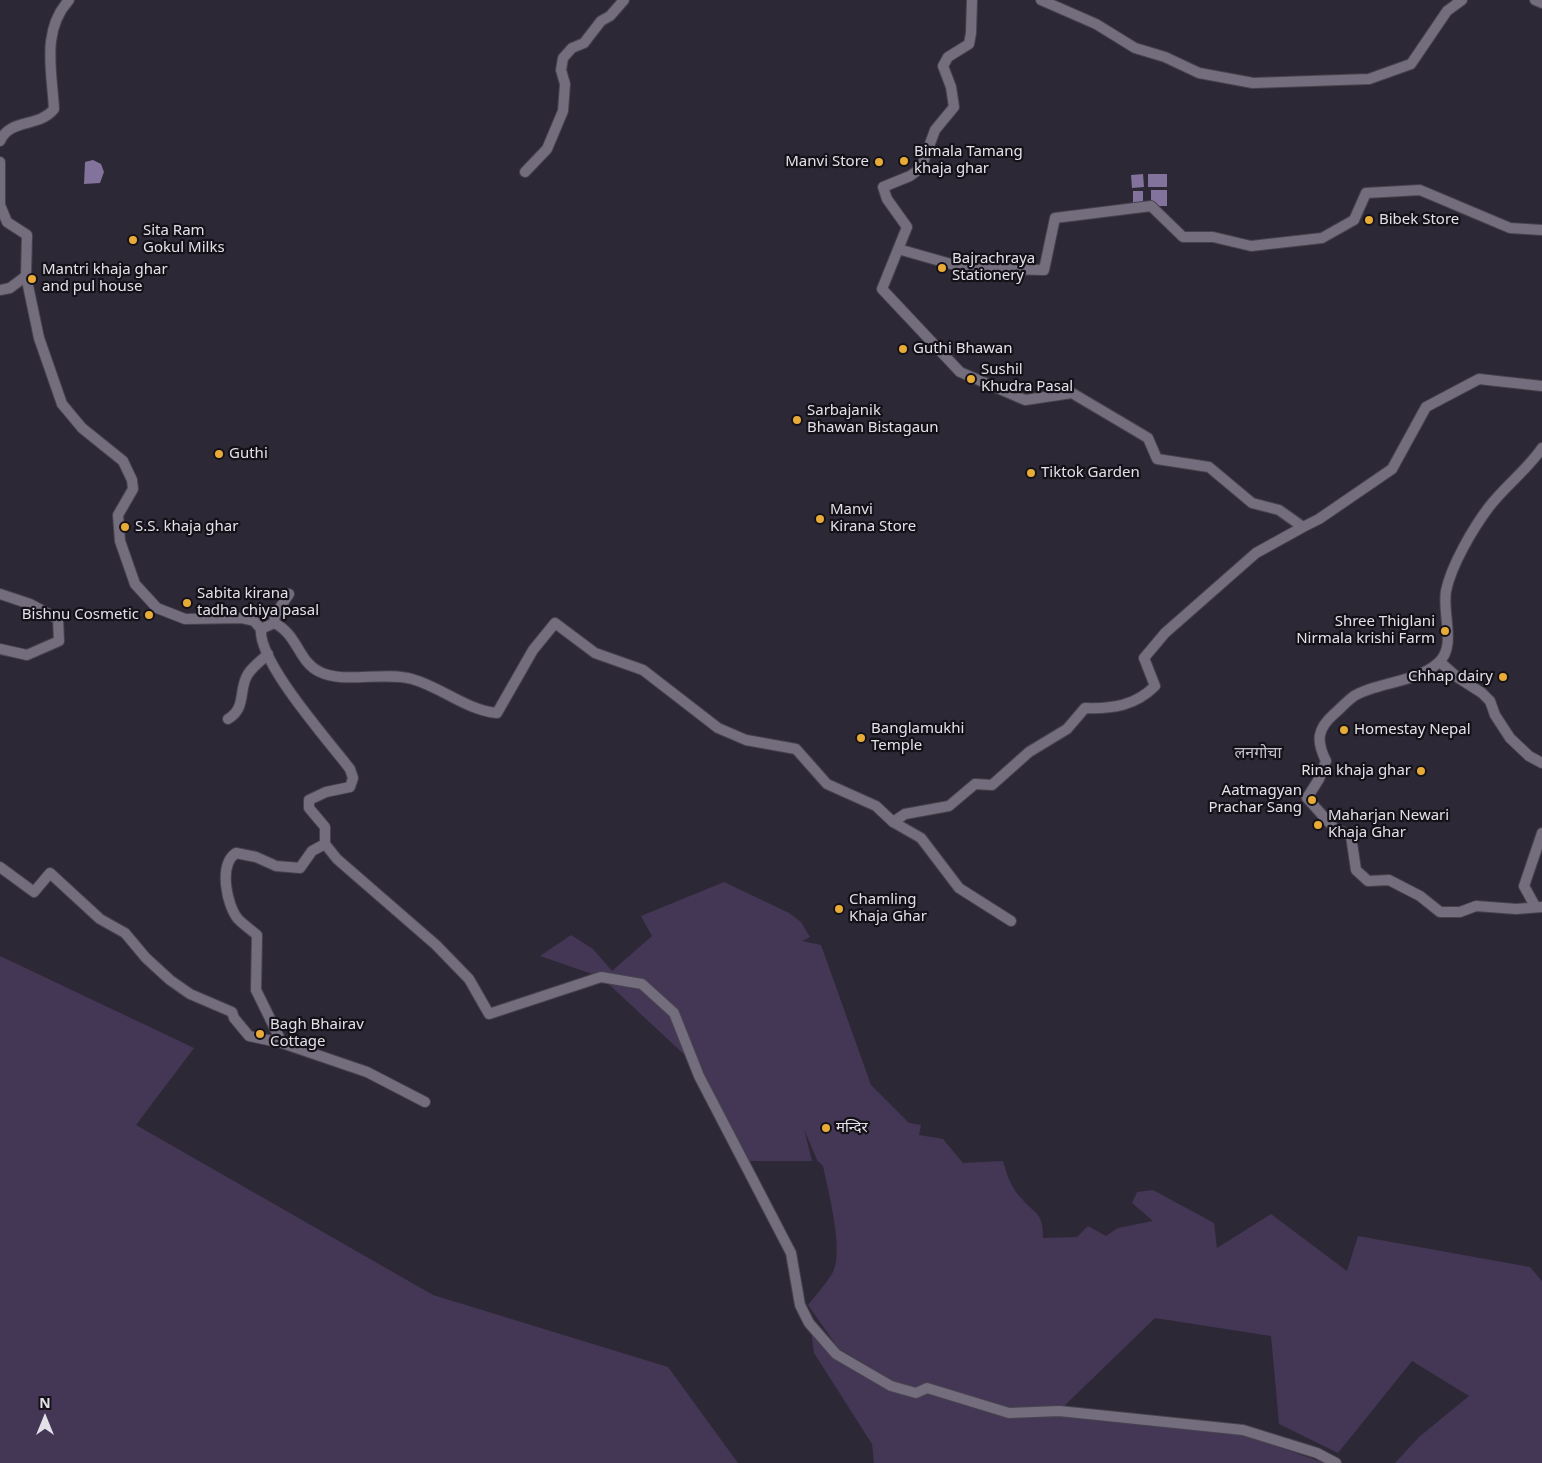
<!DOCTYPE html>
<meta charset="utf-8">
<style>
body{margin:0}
#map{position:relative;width:1542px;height:1463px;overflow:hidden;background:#2d2835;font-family:"Noto Sans",sans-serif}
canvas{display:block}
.north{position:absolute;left:20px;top:1393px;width:50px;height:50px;-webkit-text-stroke:4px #141218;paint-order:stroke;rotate:0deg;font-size:14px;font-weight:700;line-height:20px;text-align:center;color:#e3e0e8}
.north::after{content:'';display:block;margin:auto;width:18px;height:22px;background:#e3e0e8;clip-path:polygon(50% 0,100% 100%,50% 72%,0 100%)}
</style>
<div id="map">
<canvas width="1542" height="1463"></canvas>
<div class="north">N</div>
</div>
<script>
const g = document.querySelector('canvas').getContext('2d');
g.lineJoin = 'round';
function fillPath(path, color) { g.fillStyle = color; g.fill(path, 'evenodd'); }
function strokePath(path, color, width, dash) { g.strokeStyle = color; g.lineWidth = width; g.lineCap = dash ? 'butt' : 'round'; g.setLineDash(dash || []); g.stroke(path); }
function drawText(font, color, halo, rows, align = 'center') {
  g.font = font + ' "Noto Sans","Noto Sans Devanagari",sans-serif'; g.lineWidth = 4.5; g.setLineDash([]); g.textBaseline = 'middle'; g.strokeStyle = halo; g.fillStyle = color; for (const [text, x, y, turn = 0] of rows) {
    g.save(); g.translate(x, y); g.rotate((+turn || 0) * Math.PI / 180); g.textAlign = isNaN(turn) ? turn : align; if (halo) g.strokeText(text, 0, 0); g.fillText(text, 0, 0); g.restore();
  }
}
fillPath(new Path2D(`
 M724,882L789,913L801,922L810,937L802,941L821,945L871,1085L909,1123L921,1125L919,1135L943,1139L963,1163L1003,1161C1007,1175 1011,1188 1022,1199C1037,1216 1043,1213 1043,1238L1077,1237L1088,1226L1106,1236L1118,1228L1153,1221L1132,1203L1137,1192L1153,1190L1214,1223L1217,1248L1271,1214L1347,1271L1358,1236L1530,1267L1542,1281V1463H1395L1419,1437L1469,1396L1412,1361L1338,1453L1279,1424L1271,1336L1155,1318L1059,1411L1237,1432L1324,1463H874L872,1444L814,1353L811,1331L834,1355L895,1388L882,1374L838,1348L808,1305C816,1295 825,1285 832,1274C845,1253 828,1191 823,1166L817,1160L804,1129L812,1161H743L703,1072L601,977L540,956L571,935L593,949L612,971L652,936L641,916Z
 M0,956L194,1048L136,1125L433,1295L668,1367L738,1463H0Z`), '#443756');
fillPath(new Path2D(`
 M93,160L101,164L104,172L100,183L84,184L85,162Z
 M1143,174L1144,187L1132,188L1131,175Z
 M1148,174H1167V187H1148Z
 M1151,190H1167V206H1151Z
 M1133,191H1143V207H1133Z`), '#83739c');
const street = new Path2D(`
 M972,0L971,33L969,44L948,57L943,66L951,87L954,107L935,130L921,168L910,176L883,187L887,199L907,227L882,289L960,372L1025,400L1072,393L1148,438L1157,459L1209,467L1252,503L1279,510L1303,527L1319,519L1392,469L1426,407L1479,379L1542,386
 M1041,0L1096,24L1135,48L1165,57L1199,73L1253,83L1369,79L1411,64L1447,11L1462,0
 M1535,0L1542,3
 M0,141C10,118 39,128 54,109C52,71 41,31 69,0
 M0,162V205L7,222L27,235L26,276L39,338L62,404L82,428L123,461L132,480L133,489L118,515L120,541L135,584L157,608L185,619L241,618L254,621L261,629C258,662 328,740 350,769L353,778L350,787L326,792L309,800V808L325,827V844L337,859L436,945L469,979L489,1014L601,977L642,984L674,1013L699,1076L791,1253L800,1305L809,1323L836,1354L891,1386L916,1393L927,1388L1009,1413L1059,1411L1243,1430L1317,1453L1336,1463
 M525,172L547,149L563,111L565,84L561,70L563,58L572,48L584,43L601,21L610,16L624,0
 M898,249L965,268L1044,270L1055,218L1151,206L1183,237H1213L1251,246L1322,238L1354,220L1366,193L1420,190L1510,228L1542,230
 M0,290L10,288L26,276
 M1542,448C1527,470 1505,486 1489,507C1473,528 1451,566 1446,591C1442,615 1457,647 1438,663C1416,683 1376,682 1354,696C1347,701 1340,709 1334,714C1317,729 1316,741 1326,761L1319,779L1307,798L1334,828L1351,836L1356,870L1368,881L1389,880L1420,896L1440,912H1460L1476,906L1516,909L1542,907
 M0,594L30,604L58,619L59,641L27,655L0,649
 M274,623L275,615L289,594
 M261,629L274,623C298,634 298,662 320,672C344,684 384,671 412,679C441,687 466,710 497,713L533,650L555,623L595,653L643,670L718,728L746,740L796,749L827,784L876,806L893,822L905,814L949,806L975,784L992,785L1029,752L1067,729L1085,708C1112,709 1135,706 1155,686L1144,658L1165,633L1256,553L1303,527
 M1440,662L1457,677L1482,693L1490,701L1495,715L1510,738L1529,756L1542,763
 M228,719C247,708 238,689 248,674C253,666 262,660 268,654
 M893,822L921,838L959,888L1011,921
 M0,867L34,892L50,873L100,919L125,933L146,958L170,980L190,994L232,1012L234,1018L249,1036L282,1043L367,1072L425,1102
 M1535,906L1524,886L1542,833
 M282,1043L256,990L257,935C251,930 244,925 238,919C227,906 218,865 236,853L256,857L276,866L300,868L312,851L325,844`);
strokePath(street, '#47434e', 12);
strokePath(street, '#736d7d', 10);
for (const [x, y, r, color] of [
 [904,161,5,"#e8ab37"],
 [879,162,5,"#e8ab37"],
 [1369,220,5,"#e8ab37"],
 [133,240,5,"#e8ab37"],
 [942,268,5,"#e8ab37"],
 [32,279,5,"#e8ab37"],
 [903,349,5,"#e8ab37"],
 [971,379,5,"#e8ab37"],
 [797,420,5,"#e8ab37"],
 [219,454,5,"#e8ab37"],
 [1031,473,5,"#e8ab37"],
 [820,519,5,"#e8ab37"],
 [125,527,5,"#e8ab37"],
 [187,603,5,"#e8ab37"],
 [149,615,5,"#e8ab37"],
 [1445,631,5,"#e8ab37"],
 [1503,677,5,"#e8ab37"],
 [1344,730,5,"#e8ab37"],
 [861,738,5,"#e8ab37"],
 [1421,771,5,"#e8ab37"],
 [1312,800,5,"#e8ab37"],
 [1318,825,5,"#e8ab37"],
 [839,909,5,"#e8ab37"],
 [260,1034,5,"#e8ab37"],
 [826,1128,5,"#e8ab37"]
]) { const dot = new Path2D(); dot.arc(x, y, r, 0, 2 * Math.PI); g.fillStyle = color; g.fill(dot); strokePath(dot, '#141218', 2); }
drawText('15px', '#e3e0e8', '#141218', [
 ["Bimala Tamang",914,152],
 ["khaja ghar",914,169],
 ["Manvi Store",869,162,"right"],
 ["Bibek Store",1379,220],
 ["Sita Ram",143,231],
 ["Gokul Milks",143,248],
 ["Bajrachraya",952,259],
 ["Stationery",952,276],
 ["Mantri khaja ghar",42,270],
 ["and pul house",42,287],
 ["Guthi Bhawan",913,349],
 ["Sushil",981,370],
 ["Khudra Pasal",981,387],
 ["Sarbajanik",807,411],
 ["Bhawan Bistagaun",807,428],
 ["Guthi",229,454],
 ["Tiktok Garden",1041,473],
 ["Manvi",830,510],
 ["Kirana Store",830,527],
 ["S.S. khaja ghar",135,527],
 ["Sabita kirana",197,594],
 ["tadha chiya pasal",197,611],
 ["Bishnu Cosmetic",139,615,"right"],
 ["Shree Thiglani",1435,622,"right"],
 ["Nirmala krishi Farm",1435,639,"right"],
 ["Chhap dairy",1493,677,"right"],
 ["Banglamukhi",871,729],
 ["Temple",871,746],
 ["Homestay Nepal",1354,730],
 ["Rina khaja ghar",1411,771,"right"],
 ["Aatmagyan",1302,791,"right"],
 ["Prachar Sang",1302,808,"right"],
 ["Maharjan Newari",1328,816],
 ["Khaja Ghar",1328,833],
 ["Chamling",849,900],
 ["Khaja Ghar",849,917],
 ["Bagh Bhairav",270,1025],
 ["Cottage",270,1042],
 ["मन्दिर",836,1128]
], 'left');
drawText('16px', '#c6bfd0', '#141218', [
 ["लनगोचा",1258,753]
]);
</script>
